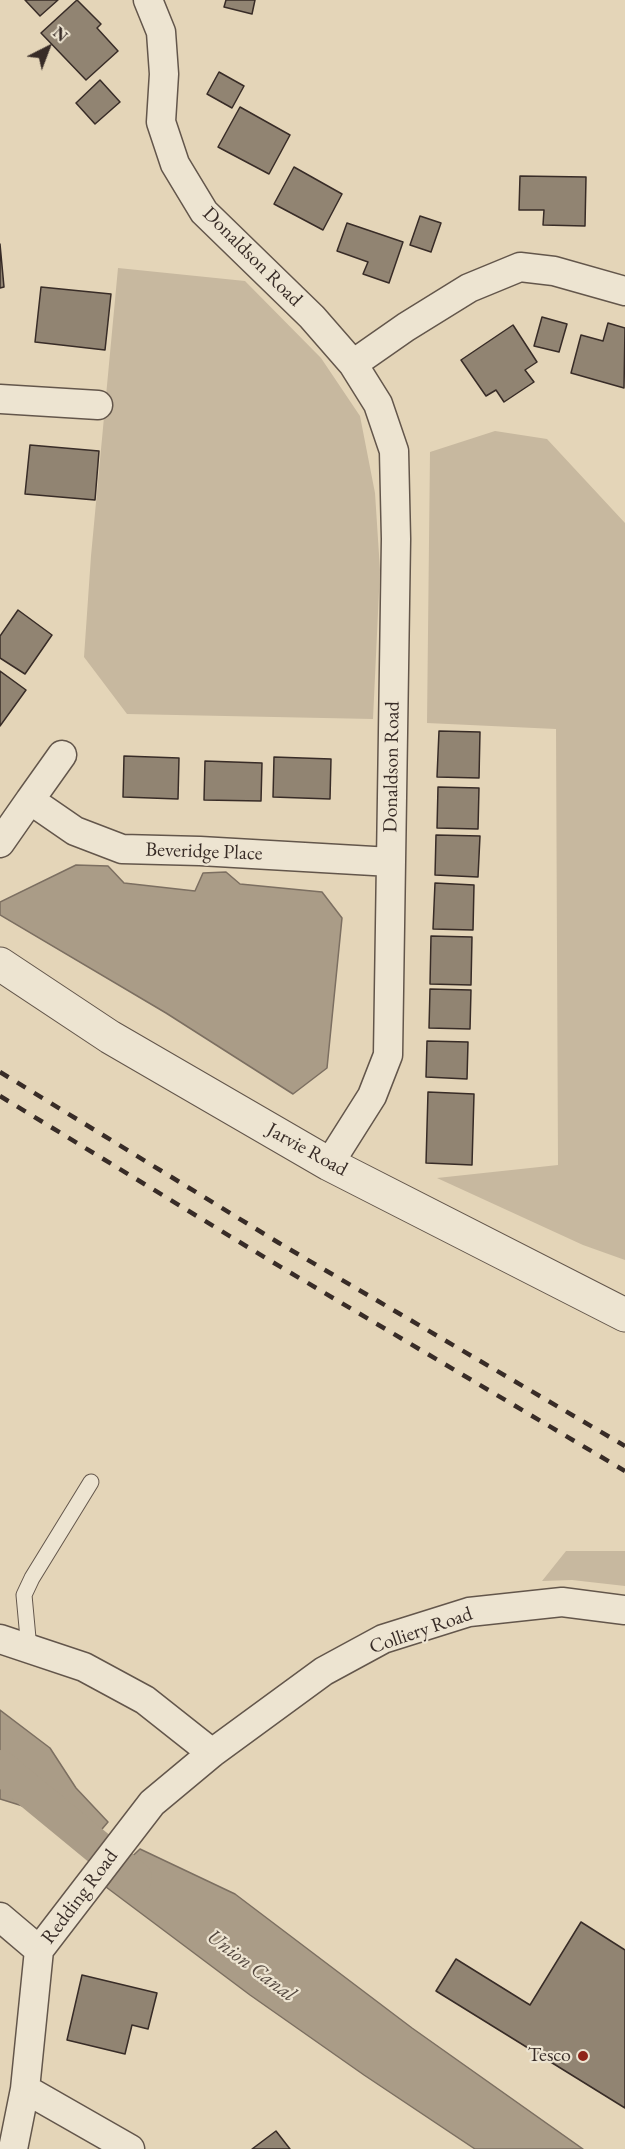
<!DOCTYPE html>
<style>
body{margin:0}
#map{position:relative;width:625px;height:2149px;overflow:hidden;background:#e4d5b8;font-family:"EB Garamond",serif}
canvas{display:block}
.north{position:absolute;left:18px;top:18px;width:60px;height:60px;-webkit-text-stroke:4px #ede4d1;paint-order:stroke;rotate:42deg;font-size:16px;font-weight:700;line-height:24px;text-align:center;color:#382c27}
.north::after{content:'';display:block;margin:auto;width:21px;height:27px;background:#382c27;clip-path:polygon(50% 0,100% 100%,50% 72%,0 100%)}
</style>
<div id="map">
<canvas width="625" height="2149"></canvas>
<div class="north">N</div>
</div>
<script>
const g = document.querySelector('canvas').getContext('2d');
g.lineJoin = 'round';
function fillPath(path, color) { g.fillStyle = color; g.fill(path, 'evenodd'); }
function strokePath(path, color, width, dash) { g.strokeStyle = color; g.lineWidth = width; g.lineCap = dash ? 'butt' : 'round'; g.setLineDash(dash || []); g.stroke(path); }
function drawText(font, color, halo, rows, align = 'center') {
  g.font = font + ' "EB Garamond",serif'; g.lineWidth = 4.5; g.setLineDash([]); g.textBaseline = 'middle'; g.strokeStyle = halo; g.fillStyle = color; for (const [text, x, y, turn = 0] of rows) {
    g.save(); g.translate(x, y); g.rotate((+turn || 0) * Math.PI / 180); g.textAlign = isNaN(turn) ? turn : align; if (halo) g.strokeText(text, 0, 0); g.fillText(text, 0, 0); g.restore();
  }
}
fillPath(new Path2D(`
 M118,268L245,281L321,358L360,416L375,493L380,570L373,719L127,714L84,657L91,556Z
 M495,431L547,439L625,523V1260L583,1245L437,1178L558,1165L556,729L427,723L430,452Z
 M566,1551H625V1586L572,1580L542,1581Z`), '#c7b89f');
const water = new Path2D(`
 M76,865L108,866L124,883L195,891L203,873L226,872L240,884L322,892L342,918L327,1068L293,1094L166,1013L0,915V902Z
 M0,1710L50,1748L76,1788L108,1822L85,1849L42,1812L0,1799Z
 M140,1849L235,1894L412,2028L583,2149H475L364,2075L250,1995L106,1887L121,1867Z`);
fillPath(water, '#aa9c87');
strokePath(water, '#7c6f61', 1.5);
strokePath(new Path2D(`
 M0,1767L135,1878`), '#aa9c87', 34);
const building = new Path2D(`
 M25,0H58L40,16Z
 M77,0L101,24L97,28L118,51L86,80L41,33Z
 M226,0H255L252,14L224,7Z
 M219,72L244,86L232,108L207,94Z
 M100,80L120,102L95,124L76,103Z
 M240,107L290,135L269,174L218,147Z
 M294,167L342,194L323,230L274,204Z
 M520,176L586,177L585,226L543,225L544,210H519Z
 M420,216L441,223L431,252L410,245Z
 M347,223L403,242L389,283L363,274L368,262L337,251Z
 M0,244L4,287L0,288Z
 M41,287L111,294L105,350L35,342Z
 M542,317L567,324L559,352L534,346Z
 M608,323L625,328L624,388L571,373L581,335L603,341Z
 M513,325L537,362L525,370L534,382L504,402L496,390L486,396L461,360Z
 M30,445L99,451L95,500L25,494Z
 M18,610L52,635L25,674L0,658V636Z
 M0,671L26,690L0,726Z
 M439,731L480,732L479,778L437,777Z
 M124,756L179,758L178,799L123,797Z
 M274,757L331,759L330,799L273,797Z
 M205,761L262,763L261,801L204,800Z
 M438,787L479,788L478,829L437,828Z
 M436,835L480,836L478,877L435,875Z
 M435,883L474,885L473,930L433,929Z
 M431,936L472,937L471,985L430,984Z
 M430,989L471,990L470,1029L429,1028Z
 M427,1041L468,1042L467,1079L426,1077Z
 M428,1092L474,1094L472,1165L426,1163Z
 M581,1922L625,1950V2108L436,1991L456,1959L530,2005Z
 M82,1975L157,1993L148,2029L132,2025L125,2054L67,2040Z
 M276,2131L290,2149H252Z`);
fillPath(building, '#918472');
strokePath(building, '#382c27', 1.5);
const service = new Path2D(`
 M29,1649L24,1595L32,1578L91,1482`);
const minor = new Path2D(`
 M148,0L161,32L164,74L161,122L175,164L204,212L312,317L353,364L378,404L394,451L396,539L388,1055L372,1096L329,1164
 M353,364L406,327L469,288L520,267L554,271L625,291
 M0,399L98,405
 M62,755L30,800L75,831L122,849L200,851L391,862
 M0,843L30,800
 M0,1639L84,1667L145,1700L212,1753
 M0,1917L39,1950
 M25,2089L130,2149
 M13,2149L25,2089L39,1950L152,1803L212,1753L324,1671L383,1639L469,1612L562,1602L625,1610`);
const tertiary = new Path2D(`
 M0,964L110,1037L329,1164L625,1315`);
strokePath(service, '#63564b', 17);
strokePath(minor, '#63564b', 31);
strokePath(tertiary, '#63564b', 35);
strokePath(service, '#ede4d1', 15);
strokePath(minor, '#ede4d1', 28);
strokePath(tertiary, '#ede4d1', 33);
strokePath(new Path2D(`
 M0,1072L279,1243L625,1446
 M0,1096L269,1260L625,1471`), '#382c27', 4.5, [10, 10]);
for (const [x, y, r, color] of [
 [583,2056,6,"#8f2418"]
]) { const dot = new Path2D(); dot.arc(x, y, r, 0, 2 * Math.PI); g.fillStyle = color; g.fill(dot); strokePath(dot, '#ede4d1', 2); }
drawText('20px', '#382c27', '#ede4d1', [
 ["Donaldson Road",252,257,45],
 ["Donaldson Road",392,767,-89],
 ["Beveridge Place",204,852,2],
 ["Jarvie Road",307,1150,29],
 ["Colliery Road",421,1631,-19],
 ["Redding Road",80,1897,-53]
]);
drawText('20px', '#382c27', '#ede4d1', [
 ["Tesco",571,2056]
], 'right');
drawText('italic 21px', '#54483f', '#ede4d1', [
 ["Union Canal",251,1966,37]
]);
</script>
